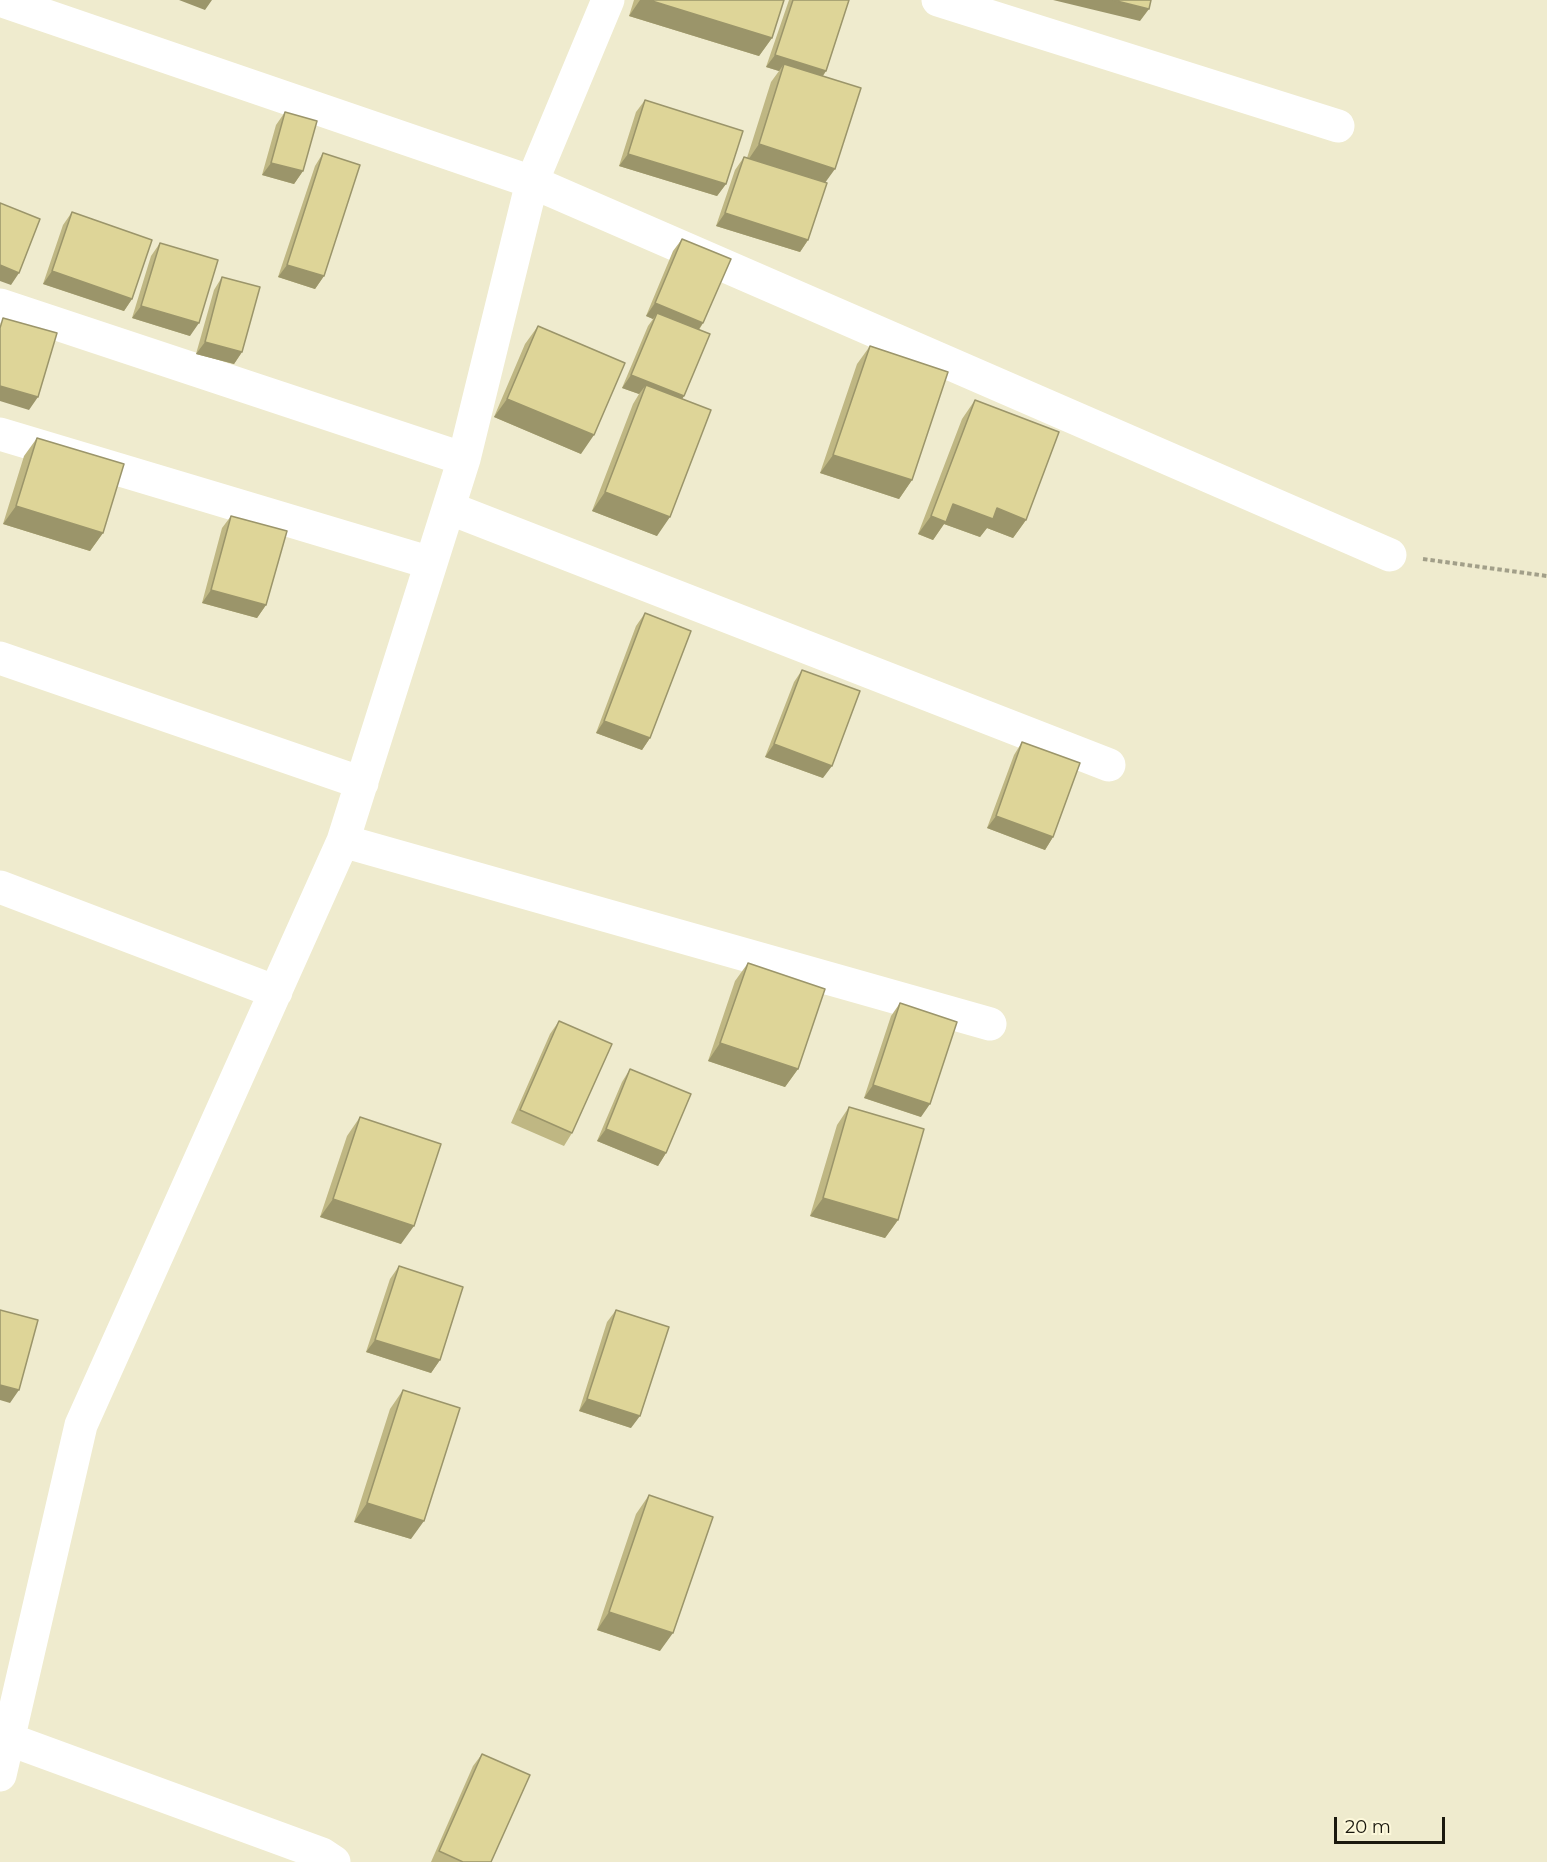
<!DOCTYPE html>
<style>
body{margin:0}
#map{position:relative;width:1547px;height:1862px;overflow:hidden;background:#efebce;font-family:Montserrat,sans-serif}
canvas{display:block}
.scale{position:absolute;left:1334px;top:1817px;width:111px;height:27px;box-sizing:border-box;border:3px solid #1a180e;border-top:0;padding-left:8px;font-size:18px;line-height:21px;white-space:nowrap;color:#1a180e;-webkit-text-stroke:4px #fdf8db;paint-order:stroke}
</style>
<div id="map">
<canvas width="1547" height="1862"></canvas>
<div class="scale">20 m</div>
</div>
<script>
const c = document.querySelector('canvas').getContext('2d');
c.lineJoin = 'round';
function trace(path, color, width, dash) {
  c.strokeStyle = color;
  c.lineWidth = width;
  c.lineCap = dash ? 'butt' : 'round';
  c.setLineDash(dash || []);
  c.stroke(path);
}
function fillPath(path, color) {
  c.fillStyle = color;
  c.fill(path, 'evenodd');
}
trace(new Path2D(`
 M1423 559 1547 576`), '#a29f89', 4, [4.5, 3]);
trace(new Path2D(`
 M0 0 532 182 1390 555
 M608 0 532 182 464 459 343 841 990 1024
 M938 0 1338 126
 M0 305 464 459
 M0 434 431 563
 M449 508 1109 765
 M0 658 362 783
 M0 887 276 992
 M8 1739 322 1854 334 1862
 M0 1775 81 1425 343 841`), '#fff', 33);
fillPath(new Path2D(`
 M634 0H784L772 38 759 56 629 16Z
 M789 0H849L826 71 823 76 825 182 808 240 800 252 716 226 735 170 744 157 747 158 771 82 779 71 766 67Z
 M645 100 726 184 717 196 619 166 636 112Z
 M285 112 303 171 294 184 262 175 276 125Z
 M323 153 324 276 315 289 278 277 315 166Z
 M72 212 132 299 124 311 43 284 63 225Z
 M682 239 703 323 699 330 684 396 682 399 657 536 592 511 633 404 639 394 622 388 648 326 653 319 646 316 673 251Z
 M160 243 190 336 132 318 151 256Z
 M222 277 242 352 234 364 196 354 214 290Z
 M538 326 581 454 494 417 525 344Z
 M870 346 912 480 899 499 820 473 857 364Z
 M975 400 1026 520 1013 538 987 528 980 537 944 524 933 540 918 534 962 419Z
 M37 438 103 533 90 551 3 524 24 456Z
 M231 516 266 605 257 618 202 603 222 528Z
 M645 613 650 738 642 750 596 733 636 626Z
 M802 670 823 778 765 757 794 682Z
 M1022 742 1053 837 1045 850 987 828 1014 755Z
 M748 963 798 1069 785 1087 708 1061 735 981Z
 M900 1003 921 1117 864 1098 891 1016Z
 M559 1021 572 1133 564 1146 511 1123 550 1034Z
 M630 1069 666 1153 658 1166 597 1141 622 1082Z
 M849 1107 898 1220 885 1238 810 1216 837 1125Z
 M360 1117 401 1244 320 1217 347 1136Z
 M399 1266 440 1360 431 1373 366 1352 390 1279Z
 M616 1310 631 1428 579 1411 607 1322Z
 M403 1390 411 1539 354 1522 390 1409Z
 M649 1495 660 1651 597 1630 636 1514Z
 M482 1754 491 1862H431L473 1766Z`), '#bfb783');
fillPath(new Path2D(`
 M179 0H212L205 10Z
 M640 0H649L772 38 759 56 629 16Z
 M1053 0H1113L1149 9 1140 21Z
 M775 55 826 71 817 84 784 64 779 71 766 67Z
 M759 144 835 169 822 187 746 163Z
 M628 154 726 184 717 196 619 166Z
 M271 163 303 171 294 184 262 175Z
 M725 213 808 240 800 252 716 226Z
 M0 265 19 273 11 285 0 281Z
 M287 265 324 276 315 289 278 277Z
 M52 271 132 299 124 311 43 284Z
 M655 303 703 323 694 336 657 313 653 319 646 316Z
 M141 306 199 323 190 336 132 318Z
 M205 342 242 352 234 364 196 354Z
 M631 375 684 396 676 408 646 385 639 394 622 388Z
 M0 386 38 397 29 410 0 401Z
 M507 399 594 435 581 454 494 417Z
 M833 455 912 480 899 499 820 473Z
 M605 492 670 517 657 536 592 511Z
 M953 504 997 508 1026 520 1013 538 987 528 980 537 944 524 933 540 918 534 931 516Z
 M16 506 103 533 90 551 3 524Z
 M211 590 266 605 257 618 202 603Z
 M604 721 650 738 642 750 596 733Z
 M774 744 832 766 823 778 765 757Z
 M996 816 1053 837 1045 850 987 828Z
 M720 1043 798 1069 785 1087 708 1061Z
 M873 1085 930 1104 921 1117 864 1098Z
 M606 1129 666 1153 658 1166 597 1141Z
 M823 1198 898 1220 885 1238 810 1216Z
 M333 1199 414 1226 401 1244 320 1217Z
 M375 1340 440 1360 431 1373 366 1352Z
 M0 1385 19 1390 10 1403 0 1400Z
 M587 1399 640 1416 631 1428 579 1411Z
 M367 1503 424 1521 411 1539 354 1522Z
 M609 1612 673 1633 660 1651 597 1630Z`), '#9b956a');
const building = new Path2D(`
 M649 0H784L772 38Z
 M793 0H849L826 71 775 55Z
 M1113 0H1151L1149 9Z
 M784 64 861 88 835 169 759 144Z
 M645 100 743 131 726 184 628 154Z
 M285 112 317 121 303 171 271 163Z
 M323 153 360 165 324 276 287 265Z
 M744 157 827 183 808 240 725 213Z
 M0 203 40 219 19 273 0 265Z
 M72 212 152 240 132 299 52 271Z
 M682 239 731 259 703 323 655 303Z
 M160 243 218 260 199 323 141 306Z
 M222 277 260 287 242 352 205 342Z
 M657 313 710 334 684 396 631 375Z
 M3 318 57 333 38 397 0 386V328Z
 M538 326 625 363 594 435 507 399Z
 M870 346 948 372 912 480 833 455Z
 M646 385 711 410 670 517 605 492Z
 M975 400 1059 432 1026 520 997 508 993 519 953 504 946 522 931 516Z
 M37 438 124 464 103 533 16 506Z
 M231 516 287 531 266 605 211 590Z
 M645 613 691 631 650 738 604 721Z
 M802 670 860 691 832 766 774 744Z
 M1022 742 1080 763 1053 837 996 816Z
 M748 963 825 989 798 1069 720 1043Z
 M900 1003 957 1022 930 1104 873 1085Z
 M559 1021 612 1044 572 1133 520 1110Z
 M630 1069 691 1094 666 1153 606 1129Z
 M849 1107 924 1129 898 1220 823 1198Z
 M360 1117 441 1144 414 1226 333 1199Z
 M399 1266 463 1287 440 1360 375 1340Z
 M0 1310 38 1320 19 1390 0 1385Z
 M616 1310 669 1327 640 1416 587 1399Z
 M403 1390 460 1408 424 1521 367 1503Z
 M649 1495 713 1517 673 1633 609 1612Z
 M482 1754 530 1775 491 1862H463L439 1851Z`);
fillPath(building, '#ded598');
trace(building, '#9b956a', 1.5);
</script>
